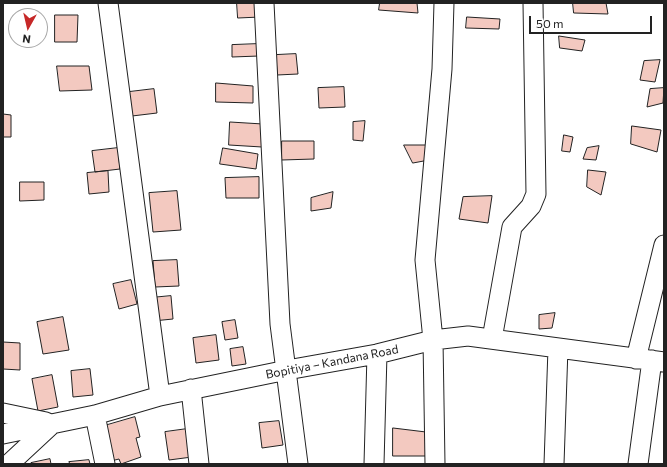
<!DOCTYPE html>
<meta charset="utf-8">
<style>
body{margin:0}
#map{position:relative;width:667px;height:467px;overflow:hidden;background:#fff;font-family:Commissioner,sans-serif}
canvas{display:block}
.frame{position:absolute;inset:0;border:4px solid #222;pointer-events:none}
.north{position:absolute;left:8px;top:8px;width:40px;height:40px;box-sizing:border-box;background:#fff;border:1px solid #a7a7a7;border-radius:50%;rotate:188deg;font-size:11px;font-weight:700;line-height:16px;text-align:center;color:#222}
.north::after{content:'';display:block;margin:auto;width:14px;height:18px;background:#c62828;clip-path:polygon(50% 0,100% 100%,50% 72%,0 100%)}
.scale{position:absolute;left:529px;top:16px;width:123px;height:18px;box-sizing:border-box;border:2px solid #222;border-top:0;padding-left:5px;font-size:12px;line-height:14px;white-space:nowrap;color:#222;-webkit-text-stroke:3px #fff;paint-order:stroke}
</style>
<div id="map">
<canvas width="667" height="467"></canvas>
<div class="frame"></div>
<div class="north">N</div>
<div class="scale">50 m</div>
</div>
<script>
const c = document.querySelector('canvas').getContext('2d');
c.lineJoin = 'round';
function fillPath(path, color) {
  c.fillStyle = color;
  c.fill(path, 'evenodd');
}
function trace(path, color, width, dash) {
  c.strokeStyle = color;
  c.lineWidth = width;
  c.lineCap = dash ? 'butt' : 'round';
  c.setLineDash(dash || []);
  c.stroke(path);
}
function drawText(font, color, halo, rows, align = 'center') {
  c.font = font + ' Commissioner,sans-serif';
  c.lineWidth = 3;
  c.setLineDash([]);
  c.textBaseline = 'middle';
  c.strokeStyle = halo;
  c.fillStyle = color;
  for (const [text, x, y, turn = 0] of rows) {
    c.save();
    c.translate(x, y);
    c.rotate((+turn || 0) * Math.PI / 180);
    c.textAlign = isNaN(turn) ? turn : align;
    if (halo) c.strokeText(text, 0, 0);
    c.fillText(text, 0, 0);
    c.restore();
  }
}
const building = new Path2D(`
 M237 3H259L260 17 238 18Z
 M380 3H417L418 13 379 10Z
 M573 3H606L608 14 574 13Z
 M55 15H78L77 42H55Z
 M467 17 500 19 499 29 466 28Z
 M559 36 585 40 582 51 560 48Z
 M258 44 259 56 232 57V45Z
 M296 54 298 74 277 75 276 55Z
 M660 60 655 82 640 80 644 61Z
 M57 66H89L92 90 60 91Z
 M216 83 253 86V103L216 102Z
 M344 87 345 107 319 108 318 88Z
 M664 88 663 103 647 107 650 89Z
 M154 89 157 113 132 116 129 92Z
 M3 114 11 115V137H3Z
 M365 121 363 141 353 140V122Z
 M230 122 263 124 262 147 229 145Z
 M632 126 661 130 657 152 631 144Z
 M564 135 573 137 570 152 562 151Z
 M282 141H314V159L282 160Z
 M404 145H427L429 160 413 163Z
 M599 146 596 160 583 159 587 148Z
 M118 148 120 169 95 172 92 151Z
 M223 148 258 154 256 169 220 164Z
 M588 170 606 172 601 195 587 187Z
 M108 171 109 192 89 194 87 173Z
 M259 177V198H226L225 178Z
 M20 182H44V200L20 201Z
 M177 191 181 230 153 232 149 193Z
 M333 192 331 208 311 211V198Z
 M492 196 488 223 459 219 463 197Z
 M177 260 179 286 155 287 153 261Z
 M131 280 137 304 119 309 113 284Z
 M171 296 173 319 153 321 150 298Z
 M555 313 552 328 539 329V315Z
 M63 317 69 350 43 354 37 322Z
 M235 320 238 338 225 340 222 322Z
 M216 335 219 360 196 363 193 338Z
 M3 342 20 343V370L3 369Z
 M243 347 246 364 232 366 230 349Z
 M90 369 93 395 73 397 71 371Z
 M52 375 58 407 38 411 32 379Z
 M135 417 140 437 136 438 141 457 121 464 119 459 111 461 104 426Z
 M279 421 283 445 262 448 259 423Z
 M393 428 426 432V456H393Z
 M187 429 192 457 169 460 165 432Z
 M50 459 51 464H31V463Z
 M89 460 90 464H70L69 462Z`);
fillPath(building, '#f3c9c0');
trace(building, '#222', 1);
const minor = new Path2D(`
 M108 3 160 396
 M264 3 280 324 298 464
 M492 339 512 227 531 206 536 194 533 3
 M636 359 664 245
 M191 389 199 464
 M3 413 46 422
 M95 415 105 464
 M3 434 95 415 160 396 287 370 377 354 433 340 468 336 664 362
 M9 464 52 424
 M374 464 377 354
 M435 464 433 340 425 260 442 69 444 3
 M554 464 558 348
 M638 464 652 360`);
trace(minor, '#222', 21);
trace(minor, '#fff', 19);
drawText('12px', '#222', '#fff', [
 ["Bopitiya – Kandana Road",332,362,-11]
]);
</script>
